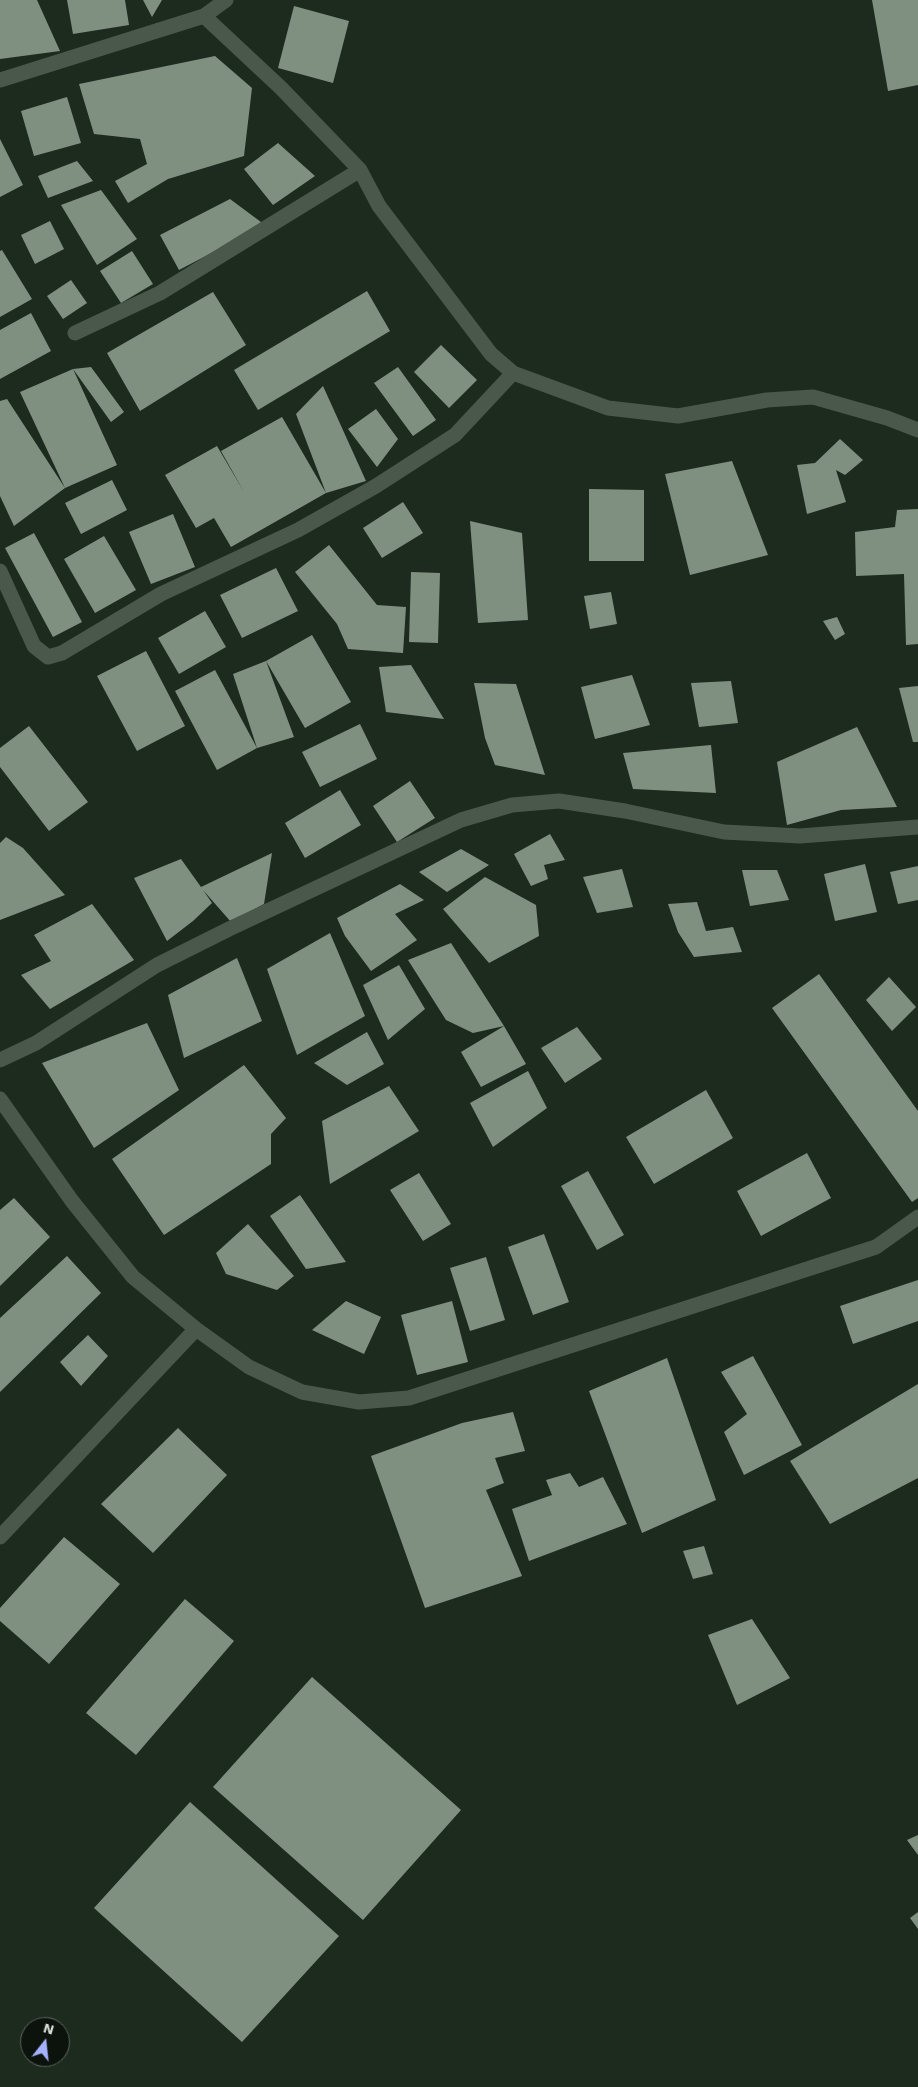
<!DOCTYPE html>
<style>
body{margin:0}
#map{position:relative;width:918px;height:2087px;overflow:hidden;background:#1d2b1f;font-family:"Work Sans",sans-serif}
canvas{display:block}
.north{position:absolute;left:20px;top:2017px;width:50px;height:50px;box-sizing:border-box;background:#0c120c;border:1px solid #5d645d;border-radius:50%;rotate:16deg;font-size:14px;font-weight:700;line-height:20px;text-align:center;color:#d6dfd7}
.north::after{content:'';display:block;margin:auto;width:18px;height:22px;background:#a5b1fc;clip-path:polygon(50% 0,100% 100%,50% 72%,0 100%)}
</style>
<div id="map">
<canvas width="918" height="2087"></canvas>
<div class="north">N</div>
</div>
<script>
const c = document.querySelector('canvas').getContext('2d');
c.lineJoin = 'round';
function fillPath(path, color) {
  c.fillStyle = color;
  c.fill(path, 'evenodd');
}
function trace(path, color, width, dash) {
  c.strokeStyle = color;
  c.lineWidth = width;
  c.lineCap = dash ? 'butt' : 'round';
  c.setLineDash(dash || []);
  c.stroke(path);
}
fillPath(new Path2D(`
 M0 0H37L60 51 0 59Z
 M67 0H125L129 25 73 34Z
 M143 0H162L152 17Z
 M872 0H918V85L888 91Z
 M294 6 349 21 333 83 278 68Z
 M215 56 252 88 244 156 168 179 128 203 115 181 147 164 140 139 94 134 79 84Z
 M67 97 81 143 34 156 21 111Z
 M0 139 23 185 0 197Z
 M278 143 315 176 273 205 244 169Z
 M77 161 93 181 48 198 38 176Z
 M101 190 137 239 97 265 61 205Z
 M230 199 265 225 179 270 160 235Z
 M50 221 64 249 35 264 21 235Z
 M2 250 32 299 0 317V251Z
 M132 251 153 284 121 303 100 271Z
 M71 280 87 303 63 319 47 296Z
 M367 291 390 331 258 410 234 370Z
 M213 292 246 345 140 411 107 353Z
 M31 313 51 351 0 379V330Z
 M441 345 477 380 449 408 414 372Z
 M91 367 124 412 111 422 73 369 117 465 65 488 20 392 73 369Z
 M398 367 436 420 413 436 374 383Z
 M323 386 366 481 326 493 296 414Z
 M7 399 65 488 14 526 0 496V401Z
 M376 409 398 439 377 467 348 429Z
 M282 417 326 493 231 547 214 518 196 528 165 475 217 446 244 492 221 451Z
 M840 439 863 460 845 475 836 470 846 502 807 514 797 465 815 463Z
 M732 461 768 555 690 575 665 474Z
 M112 480 127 510 81 534 65 503Z
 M589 489 644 490V561H589Z
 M403 502 423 533 382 558 363 528Z
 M918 509V644L906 645 904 574 856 576 855 532 895 527 897 510Z
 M173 514 195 567 151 584 129 532Z
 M470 521 522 533 528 620 478 623Z
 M34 533 82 622 53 637 5 548Z
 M104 536 136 590 95 613 64 559Z
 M329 545 377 605 406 607 403 653 348 649 337 624 295 572Z
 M276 568 298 611 242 638 220 595Z
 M411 572 440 573 438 643 409 642Z
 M611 592 617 624 590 629 584 596Z
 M205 611 226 647 179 674 158 638Z
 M837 617 845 634 835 640 823 621Z
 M312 635 351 702 305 728 266 661Z
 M146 651 185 726 137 751 97 676Z
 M266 661 294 737 257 748 217 770 175 691 215 670 257 748 233 674Z
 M411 665 444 719 386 712 379 667Z
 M632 675 650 725 595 739 581 687Z
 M731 681 738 723 699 727 691 683Z
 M474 683 516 684 545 775 495 765 485 738Z
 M918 686V742H913L899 688Z
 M360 724 377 759 320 787 302 752Z
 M29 726 88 802 49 831 0 767V748Z
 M857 727 897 807 841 810 787 825 777 762Z
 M711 745 716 793 633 789 623 753Z
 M410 781 435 818 397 842 373 806Z
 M340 790 361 825 305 858 285 823Z
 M550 834 565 860 544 865 548 879 531 886 514 854Z
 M6 837 23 848 65 895 0 920V843Z
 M461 849 489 865 447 892 419 872Z
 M272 853 264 904 231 922 203 890 212 903 193 921 167 941 134 878 181 859 201 887Z
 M865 864 877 912 835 921 824 874Z
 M918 866V900L898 904 890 872Z
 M622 869 633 907 597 913 583 877Z
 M742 870H777L789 900 750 906Z
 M485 877 536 905 539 936 489 963 443 909Z
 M400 884 424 900 395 914 417 940 371 971 345 936 337 918Z
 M697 902 706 931 733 927 742 952 694 957 678 932 668 904Z
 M92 904 134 960 50 1009 21 975 51 961 34 935Z
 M330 933 365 1016 297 1055 267 969Z
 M451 943 504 1026 473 1033 446 1020 408 960Z
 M237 958 262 1021 184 1058 168 995Z
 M399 965 425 1009 388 1040 363 985Z
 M819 974 918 1111V1198L912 1202 772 1008Z
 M889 977 916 1007 892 1031 866 1000Z
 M147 1023 179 1090 94 1148 42 1063Z
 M504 1026 526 1064 481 1087 461 1052Z
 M577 1027 602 1059 565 1083 541 1048Z
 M367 1032 384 1064 347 1085 314 1063Z
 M244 1065 286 1118 271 1134V1164L164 1235 112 1159Z
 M528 1071 547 1108 493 1147 470 1103Z
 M389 1086 419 1131 330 1184 322 1121Z
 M706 1090 733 1138 654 1184 626 1137Z
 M807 1153 831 1198 761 1236 737 1191Z
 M588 1171 624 1235 597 1250 561 1186Z
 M419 1173 451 1224 423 1241 390 1190Z
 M300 1195 346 1262 306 1269 270 1216Z
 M14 1198 50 1237 0 1286V1210Z
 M248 1224 294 1276 277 1290 226 1274 216 1253Z
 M544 1234 569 1302 533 1315 508 1247Z
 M67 1256 101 1293 0 1392V1318Z
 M486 1257 505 1320 470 1331 450 1268Z
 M918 1280V1321L853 1344 840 1306Z
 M346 1301 381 1317 364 1354 312 1330Z
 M452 1301 468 1362 417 1375 401 1315Z
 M88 1335 108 1356 81 1386 60 1362Z
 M753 1356 802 1445 744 1475 724 1432 747 1414 721 1372Z
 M667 1358 716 1500 642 1533 589 1391Z
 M918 1384V1478L830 1524 790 1461Z
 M513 1412 525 1451 495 1458 504 1483 486 1490 522 1576 425 1608 371 1456 462 1423Z
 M178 1428 227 1475 153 1553 101 1504Z
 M570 1473 579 1487 603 1477 627 1524 529 1561 512 1509 552 1495 546 1480Z
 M64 1537 120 1584 49 1664 0 1621V1608Z
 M704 1546 713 1574 693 1579 683 1551Z
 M185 1599 234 1641 136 1755 86 1713Z
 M752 1619 790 1678 737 1705 708 1635Z
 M312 1677 461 1810 363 1920 213 1787Z
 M190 1802 339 1936 242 2042 94 1908Z
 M918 1835V1855L907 1840Z
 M918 1912V1929L910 1918Z`), '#7f9081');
trace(new Path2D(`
 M204 16 281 88 360 170 379 206 491 354 513 373 608 408 678 416 767 400 813 397 887 418 918 430
 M0 80 204 16 226 0
 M75 333 160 293 360 170
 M0 571 34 646 48 657 62 653 161 594 298 530 376 486 455 435 513 373
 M0 1060 36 1043 157 965 229 929 461 820 512 805 559 801 625 811 724 832 800 836 918 827
 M0 1099 72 1201 133 1277 196 1329 249 1367 302 1392 359 1402 409 1398 829 1262 876 1247 918 1217
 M0 1537 196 1329`), '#49584b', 15);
</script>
